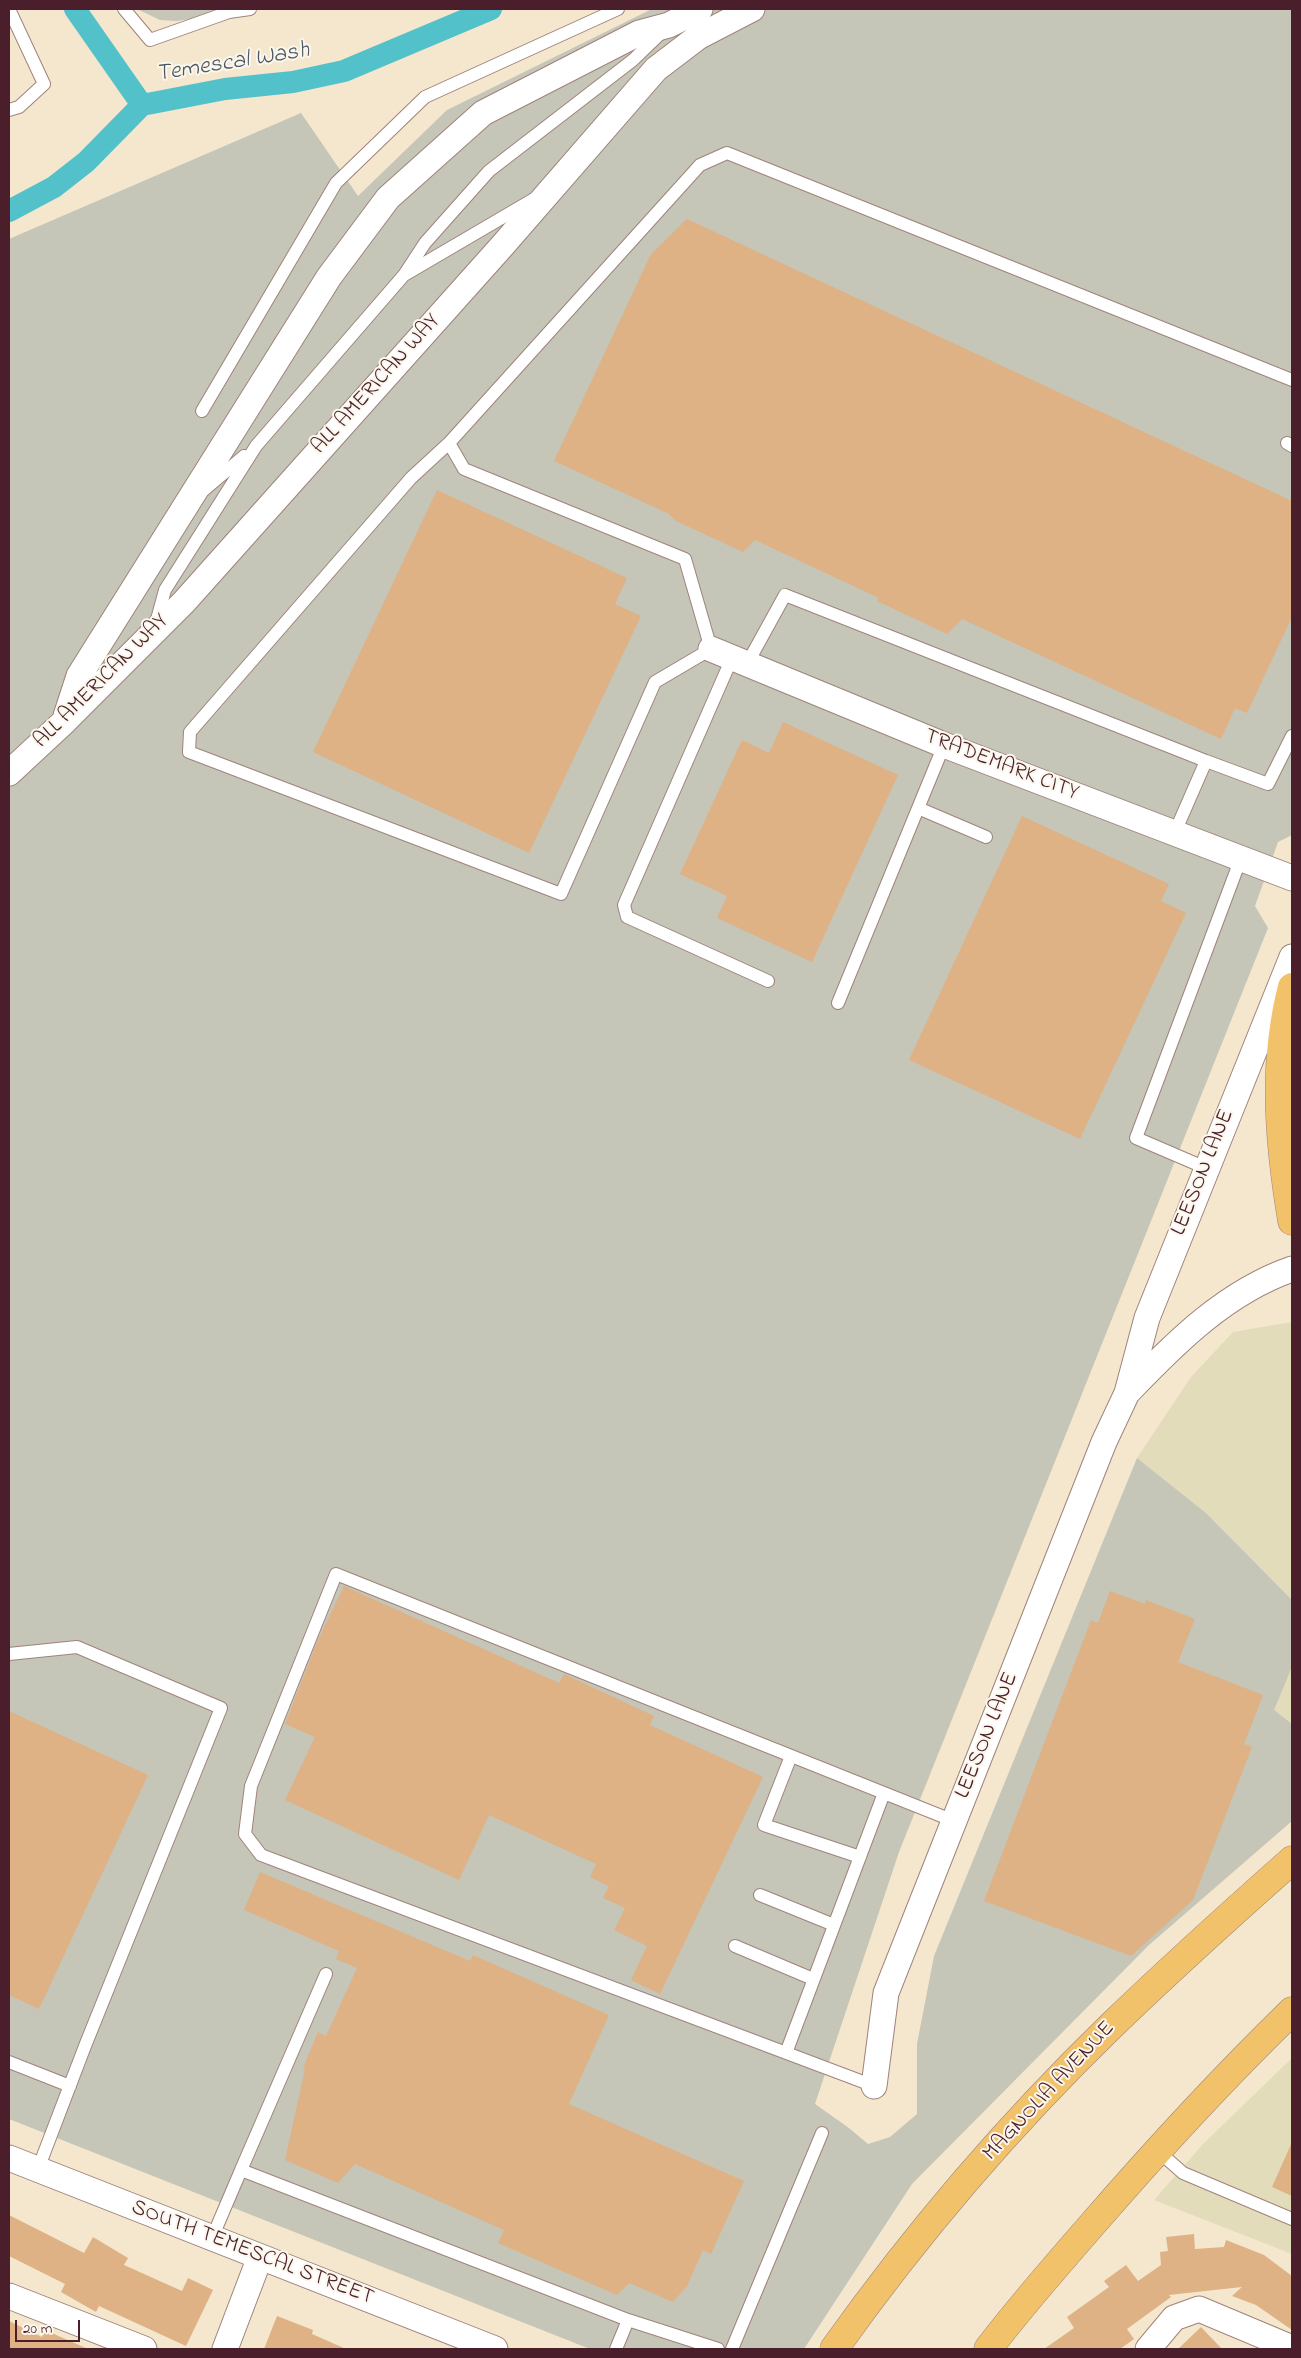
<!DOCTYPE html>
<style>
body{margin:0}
#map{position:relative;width:1301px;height:2358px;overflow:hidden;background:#f4e7cd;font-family:"Indie Flower",sans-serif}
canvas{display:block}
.frame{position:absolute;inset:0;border:10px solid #4a1f2b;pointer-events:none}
.scale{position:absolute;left:15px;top:2320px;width:65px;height:22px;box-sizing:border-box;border:2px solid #4a1f2b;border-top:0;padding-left:6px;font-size:15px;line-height:18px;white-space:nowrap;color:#4a1f2b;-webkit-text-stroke:4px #fbf7ec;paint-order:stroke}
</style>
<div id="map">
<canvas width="1301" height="2358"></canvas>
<div class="frame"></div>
<div class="scale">20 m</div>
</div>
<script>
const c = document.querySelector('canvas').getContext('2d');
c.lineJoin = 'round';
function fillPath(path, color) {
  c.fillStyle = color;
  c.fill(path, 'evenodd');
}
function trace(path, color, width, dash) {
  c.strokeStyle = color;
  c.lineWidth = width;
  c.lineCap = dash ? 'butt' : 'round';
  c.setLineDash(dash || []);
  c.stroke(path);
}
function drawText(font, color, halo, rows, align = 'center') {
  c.font = font + ' "Indie Flower",sans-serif';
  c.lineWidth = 4;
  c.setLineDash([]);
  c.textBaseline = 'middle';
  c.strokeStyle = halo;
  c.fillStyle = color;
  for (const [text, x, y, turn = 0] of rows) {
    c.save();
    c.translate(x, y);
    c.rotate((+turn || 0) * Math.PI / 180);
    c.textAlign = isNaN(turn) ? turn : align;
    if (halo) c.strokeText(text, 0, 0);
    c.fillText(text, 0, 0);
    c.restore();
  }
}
fillPath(new Path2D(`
 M1292 1322V1600L1206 1513 1137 1458 1191 1377 1233 1332Z
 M1292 1667V1724L1273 1711Z
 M1292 2058V2254L1154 2200 1203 2144Z`), '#e2dcba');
fillPath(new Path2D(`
 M137 9H225L209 16 177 21 160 20Z
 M652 9H1292V835L1278 842 1255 906 1268 928 899 1852 815 2104 849 2128 868 2144 890 2137 917 2114V2044L934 1956 1137 1458 1206 1513 1292 1600V1667L1274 1710 1292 1724V1821L1149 1945 912 2184 804 2349H590L9 2119V239L301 113 358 196 447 110Z`), '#c5c5b8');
trace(new Path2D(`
 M75 9 142 105
 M9 211 54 187 86 162 142 105 225 89 293 82 344 71 491 9`), '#53c1c9', 22);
fillPath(new Path2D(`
 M687 219 1292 501V617L1247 713 1235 708 1221 739 962 619 947 634 877 601 879 598 755 540 743 552 676 521 669 514 554 461 651 254Z
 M437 490 627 578 615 604 641 616 529 853 313 752Z
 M783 722 898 775 812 962 717 918 727 896 680 874 742 740 769 753Z
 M1022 816 1169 884 1161 901 1186 913 1080 1139 909 1060Z
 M344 1586 559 1683 564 1674 654 1716 650 1725 763 1777 660 1994 631 1980 647 1946 614 1930 625 1908 603 1898 609 1886 590 1877 596 1864 489 1815 459 1880 285 1800 315 1737 285 1724 317 1642Z
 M1110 1591 1145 1604 1146 1600 1195 1619 1178 1662 1263 1695 1244 1744 1252 1747 1193 1900 1131 1956 984 1901 1091 1620 1098 1623Z
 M9 1711 148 1775 39 2009 9 1995Z
 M260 1872 470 1961 473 1955 609 2015 569 2104 744 2181 711 2254 703 2250 687 2286 673 2302 629 2283 617 2295 498 2243 504 2230 355 2164 338 2183 285 2160 305 2069 303 2068 318 2032 326 2036 357 1968 336 1959 339 1951 244 1910Z
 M1292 2142V2196L1272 2187Z
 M9 2215 84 2253 93 2237 128 2258 124 2265 182 2291 188 2278 213 2290 186 2346 99 2306 96 2312 61 2292 65 2284 9 2256Z
 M1194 2234 1195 2249 1224 2247 1226 2240 1264 2255 1292 2276V2330L1256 2305 1232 2296 1242 2287 1169 2295 1171 2297 1127 2329 1134 2339 1120 2349H1044L1074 2328 1067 2317 1109 2287 1104 2281 1126 2265 1138 2281 1161 2265 1160 2252 1168 2251 1166 2237Z
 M277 2316 313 2330 312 2334 346 2349H264Z
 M9 2321 42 2337 45 2330 88 2349H9Z
 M1201 2327 1222 2349H1178Z`), '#deb285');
const lane = new Path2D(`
 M9 9 44 84 19 107 9 110
 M124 9 150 40 229 12 250 9
 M406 274 534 199
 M202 411 336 183 425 97 618 9
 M449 443 411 478 190 732 189 752 561 894 655 682 711 649 685 559 464 469 449 443 700 165 727 153 1292 380
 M1287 443 1292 446
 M204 490 244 456
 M156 623 165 590 256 446 404 275 425 243 489 171 633 60 663 31
 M732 658 624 905 627 917 768 981
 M747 664 785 595 1206 761
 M918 808 986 837
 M1175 832 1206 761 1268 784 1292 736
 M838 1003 944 745
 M1206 1168 1136 1138 1241 858
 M9 1654 77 1647 221 1708 85 2046 38 2169
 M791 1756 764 1825 860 1857
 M760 1895 834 1925
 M735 1946 813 1979
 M786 2053 884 1793
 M9 2062 70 2086
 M874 2086 261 1855 245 1834 251 1786 336 1574 954 1821
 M1158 2151 1183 2173 1292 2219
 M241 2170 326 1974
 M212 2238 241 2170 628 2320
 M616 2349 628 2320 718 2349
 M732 2349 822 2133`);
const street = new Path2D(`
 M711 649 944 745 1292 878
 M66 716 79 676 329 277 388 198 483 113 639 33 669 25 700 9
 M9 773 65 721 184 602 503 245 656 69 698 37 752 9
 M1129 1391C1176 1342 1226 1292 1292 1269
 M874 2086 886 1993 1104 1442 1127 1393 1147 1318 1292 957
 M9 2158 495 2349
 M9 2296 144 2349
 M225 2349 260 2257
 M1148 2349 1174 2318 1199 2309 1292 2348`);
const primary = new Path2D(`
 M1292 987C1272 1064 1279 1144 1292 1221
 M834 2349C916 2234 1010 2124 1111 2026 1170 1969 1231 1914 1292 1860
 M988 2349C1020 2307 1055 2267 1090 2227 1155 2152 1221 2080 1292 2011`);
trace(lane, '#9f837c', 14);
trace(street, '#9f837c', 27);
trace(primary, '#9f837c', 29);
trace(lane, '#fff', 12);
trace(street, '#fff', 25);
trace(primary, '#f2c26a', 28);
drawText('22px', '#4a1f2b', '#fbf7ec', [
 ["ALL AMERICAN WAY",377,385,-48],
 ["ALL AMERICAN WAY",102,682,-45],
 ["TRADEMARK CITY",1001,766,21],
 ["LEESON LANE",1204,1173,-68],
 ["LEESON LANE",988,1736,-68],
 ["MAGNOLIA AVENUE",1050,2092,-47],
 ["SOUTH TEMESCAL STREET",252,2254,21]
]);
drawText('italic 24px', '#4d5862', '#fbf7ec', [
 ["Temescal Wash",233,64,-9]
]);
</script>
